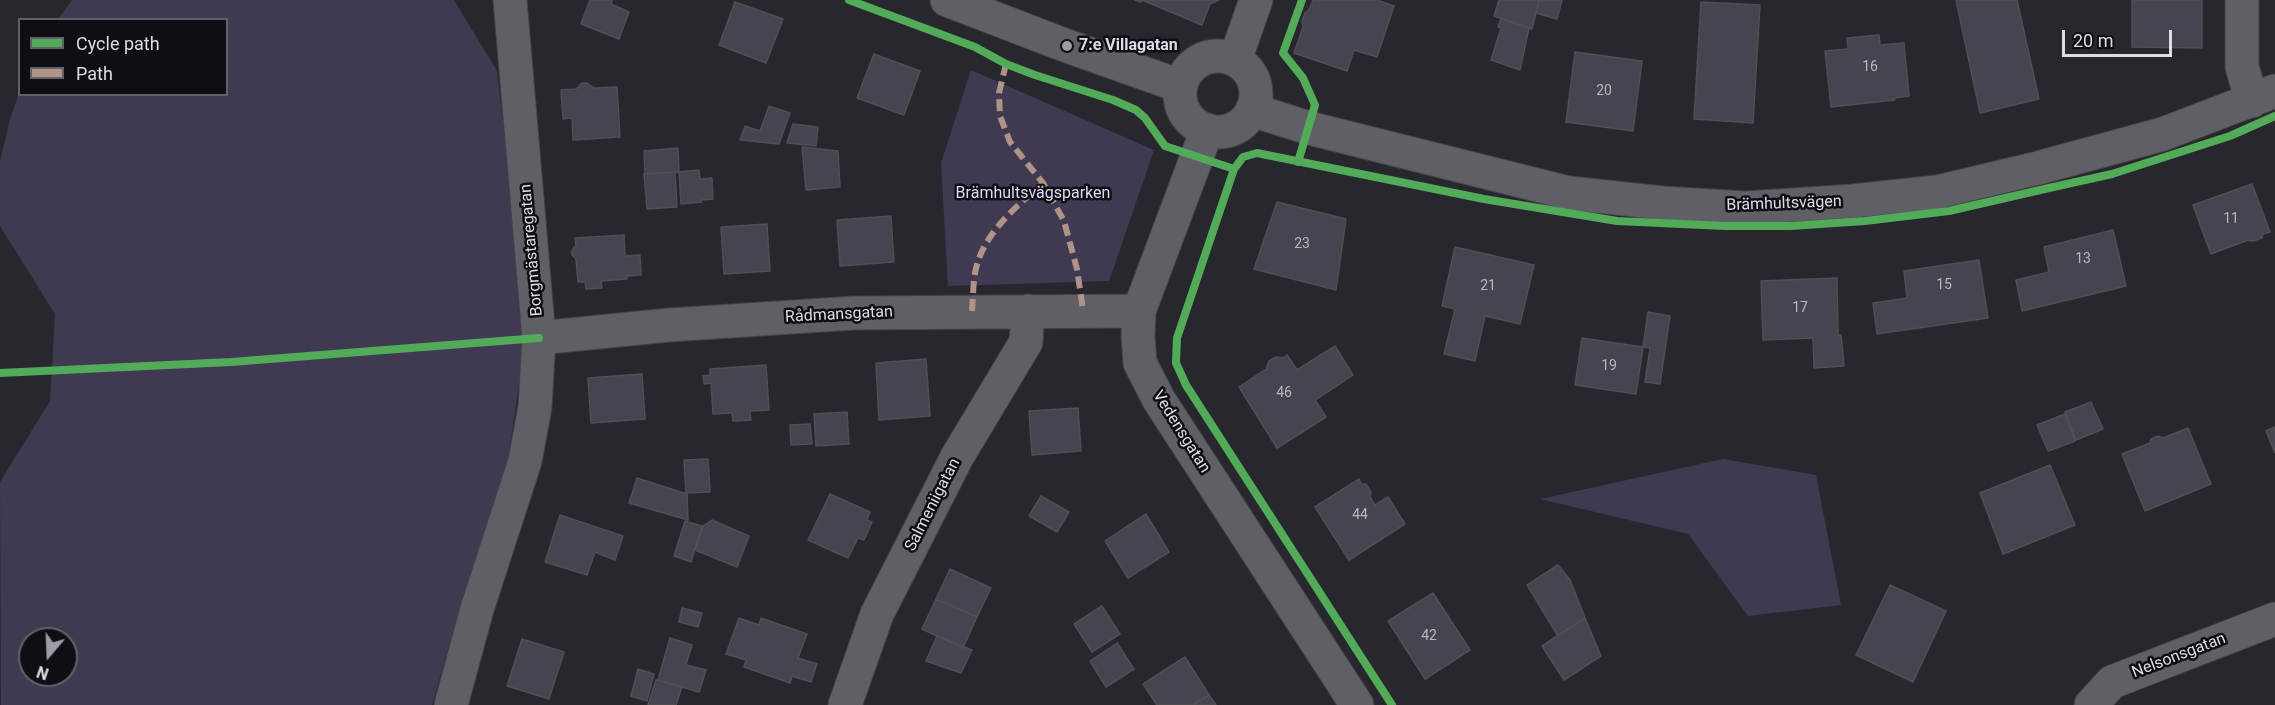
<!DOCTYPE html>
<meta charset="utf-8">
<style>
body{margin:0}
#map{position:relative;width:2275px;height:705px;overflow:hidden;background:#28272e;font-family:Roboto,sans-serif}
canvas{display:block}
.legend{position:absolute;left:18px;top:18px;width:210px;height:78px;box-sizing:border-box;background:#0f0e14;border:2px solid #626168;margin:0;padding:8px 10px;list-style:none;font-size:18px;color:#dedde6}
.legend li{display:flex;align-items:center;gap:12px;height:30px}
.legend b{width:30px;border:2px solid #626168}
.north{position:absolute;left:18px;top:627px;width:60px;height:60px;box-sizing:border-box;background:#0f0e14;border:2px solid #626168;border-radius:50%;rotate:199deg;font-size:16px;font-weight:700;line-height:24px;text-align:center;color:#dedde6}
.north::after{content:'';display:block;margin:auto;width:21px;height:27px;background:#9e9da6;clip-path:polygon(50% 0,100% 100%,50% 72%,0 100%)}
.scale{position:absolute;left:2062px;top:30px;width:110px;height:27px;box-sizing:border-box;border:3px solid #dedde6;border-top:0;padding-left:8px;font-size:18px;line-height:21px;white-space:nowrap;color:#dedde6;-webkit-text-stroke:4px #0f0e14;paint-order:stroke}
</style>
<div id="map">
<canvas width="2275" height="705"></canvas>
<ul class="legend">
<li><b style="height:8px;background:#51ab58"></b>Cycle path</li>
<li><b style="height:8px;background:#af9288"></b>Path</li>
</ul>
<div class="north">N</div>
<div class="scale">20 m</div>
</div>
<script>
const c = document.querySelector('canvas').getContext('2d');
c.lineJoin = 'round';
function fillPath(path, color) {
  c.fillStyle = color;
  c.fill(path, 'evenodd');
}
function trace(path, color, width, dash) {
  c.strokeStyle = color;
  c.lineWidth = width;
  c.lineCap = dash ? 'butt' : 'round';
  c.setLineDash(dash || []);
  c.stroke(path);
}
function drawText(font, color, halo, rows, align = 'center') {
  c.font = font + ' Roboto,sans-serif';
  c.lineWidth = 5;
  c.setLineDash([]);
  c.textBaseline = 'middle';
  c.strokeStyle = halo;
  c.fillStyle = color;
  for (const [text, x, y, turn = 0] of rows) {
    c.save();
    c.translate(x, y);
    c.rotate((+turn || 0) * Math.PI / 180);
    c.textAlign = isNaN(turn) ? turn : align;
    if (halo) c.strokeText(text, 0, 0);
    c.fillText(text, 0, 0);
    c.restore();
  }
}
fillPath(new Path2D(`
 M72 0H454L497 71 526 313 519 384 508 460 463 597 432 705H1L0 482 50 401 55 314 0 226V162L9 123 19 93 226 94V20L58 19ZM30 639H66V675H30Z
 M971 70 1154 150 1109 281 948 286 941 163Z
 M1723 459 1816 475 1841 605 1748 616 1688 534 1540 499Z`), '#3f3a52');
const building = new Path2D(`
 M590 0H612L611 4 629 12 619 39 581 24Z
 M1135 0H1219L1210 4 1202 25 1142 0 1141 2Z
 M1313 0H1377L1394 6 1377 57 1354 50 1347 71 1294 53 1303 27 1302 21 1305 13 1309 10Z
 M1499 0H1539L1532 29 1494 16Z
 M1539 0H1562L1557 19 1536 13Z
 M1956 0H2017L2039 99 1980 113Z
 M2132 0H2202V48L2132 47Z
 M735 2 783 19 766 63 719 45Z
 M1701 2 1760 5 1753 123 1694 119Z
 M1501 18 1529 28 1520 70 1491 60 1501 28 1498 27Z
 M1879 35 1880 45 1904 43 1909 96 1894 98 1895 100 1831 107 1825 51 1848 49 1847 38Z
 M1575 52 1642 61 1633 131 1566 122Z
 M874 54 920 71 904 115 857 98Z
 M582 83H587L594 88 617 87 620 137 573 140 572 118 563 119 561 90 576 89Z
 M769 106 790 113 779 144 740 140 745 126 760 131Z
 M793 124 818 127 816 146 787 143Z
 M802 147 838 151 840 187 806 190Z
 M678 148 679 172 645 174 644 151Z
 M699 170 700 179 712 178 713 199 701 200V202L681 204 679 172Z
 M675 172 677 207 647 209 644 174Z
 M2252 184 2270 232 2263 234 2262 238 2253 241 2248 240 2211 254 2193 205Z
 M1277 202 1346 219 1336 290 1254 269Z
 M891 216 894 262 840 266 837 220Z
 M767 224 770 271 724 274 721 227Z
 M2113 230 2126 286 2022 311 2016 280 2049 272 2044 247Z
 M624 235 625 256 640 255 641 275 627 276V279L601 281 602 288 586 289 585 282H578L576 259 572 255V250L576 246 575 238Z
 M1455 247 1534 265 1520 324 1485 316 1475 361 1444 354 1455 309 1442 306Z
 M1979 260 1988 318 1877 334 1873 303 1907 298 1904 271Z
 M1837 278 1838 335H1841L1844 366 1814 368 1813 338 1763 340 1761 281Z
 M1648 312 1670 316 1660 384 1645 382 1650 348 1643 347Z
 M1582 338 1643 347 1636 394 1575 385Z
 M1335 346 1353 375 1315 400 1326 417 1277 448 1239 387 1266 369 1269 361 1276 357 1283 358 1287 355 1297 370Z
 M926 359 930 416 879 420 876 363Z
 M766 365 769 410 750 411 751 420 733 421 732 413 713 414 711 383 704 384 703 376 710 375V369Z
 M642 374 645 419 591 423 588 378Z
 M2091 402 2103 429 2076 440 2065 412Z
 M1078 408 1081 451 1032 455 1029 411Z
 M847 412 849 444 816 446 814 414Z
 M2065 414 2075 441 2048 451 2037 425Z
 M810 424 812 444 791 445 790 425Z
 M2275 427V453L2266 431Z
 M2188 428 2211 484 2145 511 2122 454 2150 443 2151 439 2158 436 2163 438Z
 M708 459 710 492 686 493 684 460Z
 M2050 465 2075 525 2003 554 1980 493Z
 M637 478 687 494 688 520 629 503Z
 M1359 479 1361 484H1366L1371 492 1370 497 1375 505 1388 497 1405 524 1349 560 1315 507Z
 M830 494 870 512 867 520 872 522 864 540 858 538 848 558 808 540Z
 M1041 496 1069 512 1057 532 1029 516Z
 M1146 514 1169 552 1128 578 1105 541Z
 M560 515 623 536 615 560 595 552 587 575 545 562Z
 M712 520 749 536 737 567 695 550 703 526Z
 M685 521 702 526 691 562 674 556Z
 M1558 565 1570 580 1585 618 1558 636 1527 585Z
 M950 569 991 588 977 617 936 599Z
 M1890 585 1946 611 1913 682 1856 655Z
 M1433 593 1470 650 1425 679 1388 621Z
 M936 599 977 617 963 648 922 629Z
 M1102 606 1120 634 1092 652 1074 624Z
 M682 608 702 613 698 627 679 622Z
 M739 618 759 625 761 618 807 634 798 658 817 664 811 682 792 676 790 683 744 667 746 660 726 654Z
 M1585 618 1601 656 1564 680 1542 646Z
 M937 636 972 650 961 673 926 661Z
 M670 638 692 645 686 665 706 670 699 692 658 680Z
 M522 639 564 652 549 699 507 686Z
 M1117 643 1134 669 1106 687 1090 661Z
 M1185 657 1209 695 1193 705H1157L1143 684Z
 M638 669 654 674 647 701 631 696Z
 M656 680 682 687 676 705H648Z
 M1209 695 1216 705H1193Z`);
fillPath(building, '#46444e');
trace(building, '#504f55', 1.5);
const street = new Path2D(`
 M2242 0V67L2252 101
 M1235 60 1256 0
 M1207 130 1139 311 1138 336 1140 363 1159 400 1357 705
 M539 338 669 325 854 313 1139 311
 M451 705 477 609 525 461 535 407 539 338 510 0
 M845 705 877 614 957 457 1026 342 1028 311
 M2091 705 2112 682 2275 619`);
const secondary = new Path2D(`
 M947 0 1067 46 1180 86
 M1180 94a38 38 0 1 1 76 0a38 38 0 1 1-76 0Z
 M1252 110 1309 128 1569 193 1663 203 1746 208 1853 201 1937 192 2038 168 2163 134 2275 91`);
trace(street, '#434248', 35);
trace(secondary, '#434248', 35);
trace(street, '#605f65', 33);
trace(secondary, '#605f65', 33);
trace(new Path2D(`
 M1006 64 999 93 1000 116 1010 142 1043 183 1064 221 1077 269 1083 310
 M972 311C973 298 973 285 975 273 982 234 1015 208 1043 183`), '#af9288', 6, [12, 6]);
trace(new Path2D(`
 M849 0 975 47 1006 64 1035 75 1113 100 1136 110 1145 118 1165 146 1234 169 1243 157 1257 153 1484 199 1617 221 1725 226H1791L1865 221 1949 211 2049 188 2112 174 2230 136 2275 116
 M1298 162 1315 105 1303 78 1283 53 1302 0
 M1234 169 1177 338 1176 363 1186 385 1392 705
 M0 373 231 362 539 338`), '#51ab58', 8);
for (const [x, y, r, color] of [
 [1067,46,6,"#9e9da6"]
]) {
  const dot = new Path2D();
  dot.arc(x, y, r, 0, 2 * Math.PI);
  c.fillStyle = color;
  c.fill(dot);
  trace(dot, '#0f0e14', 2);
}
drawText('14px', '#b8b7c0', null, [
 ["16",1870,67],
 ["20",1604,91],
 ["11",2231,219],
 ["23",1302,244],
 ["13",2083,259],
 ["15",1944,285],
 ["21",1488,286],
 ["17",1800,308],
 ["19",1609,366],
 ["46",1284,393],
 ["44",1360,515],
 ["42",1429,636]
]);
drawText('bold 16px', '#dedde6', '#0f0e14', [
 ["7:e Villagatan",1079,46]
], 'left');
drawText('16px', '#ded9f5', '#0f0e14', [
 ["Brämhultsvägsparken",1033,194]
]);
drawText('16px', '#dedde6', '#0f0e14', [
 ["Brämhultsvägen",1784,204,-2],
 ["Borgmästaregatan",532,250,-95],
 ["Rådmansgatan",839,315,-3],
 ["Vedensgatan",1181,432,58],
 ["Salmeniigatan",933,505,-63],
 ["Nelsonsgatan",2179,656,-21]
]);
</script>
